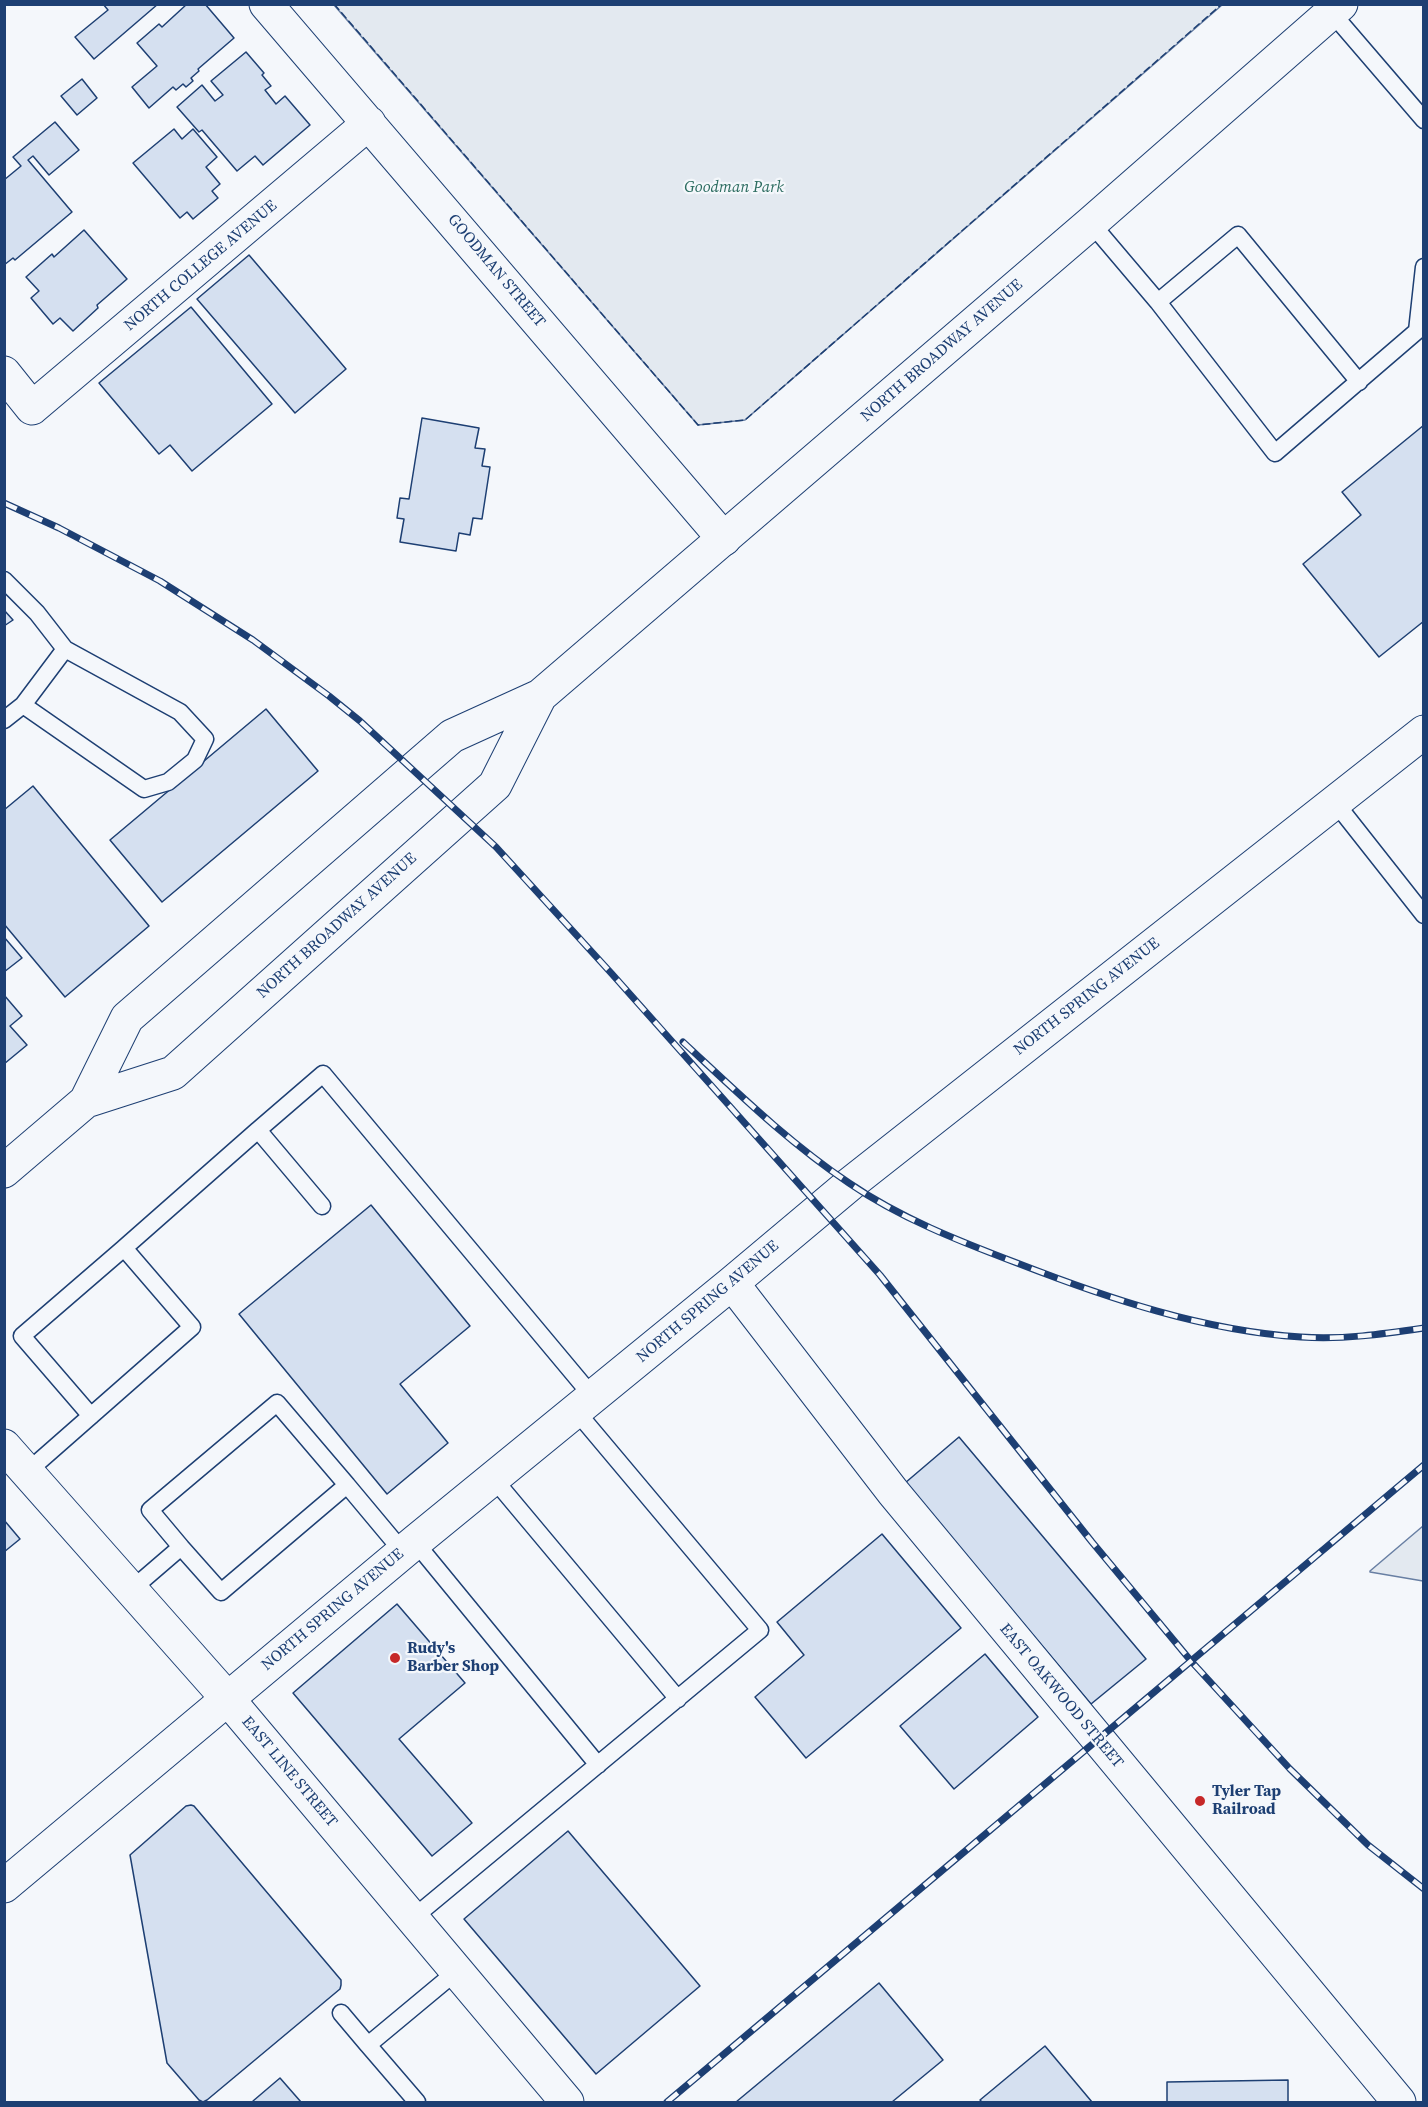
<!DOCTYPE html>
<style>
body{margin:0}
#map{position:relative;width:1428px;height:2107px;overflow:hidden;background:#f4f7fb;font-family:"Source Serif 4",serif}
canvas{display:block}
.frame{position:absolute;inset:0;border:6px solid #1d3f73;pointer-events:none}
</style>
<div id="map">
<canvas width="1428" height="2107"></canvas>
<div class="frame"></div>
</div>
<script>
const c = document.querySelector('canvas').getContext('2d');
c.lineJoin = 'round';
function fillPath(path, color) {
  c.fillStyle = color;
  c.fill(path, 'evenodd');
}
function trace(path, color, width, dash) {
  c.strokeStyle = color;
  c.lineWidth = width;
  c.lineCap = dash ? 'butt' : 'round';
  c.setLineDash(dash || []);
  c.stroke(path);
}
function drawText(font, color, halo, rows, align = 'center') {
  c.font = font + ' "Source Serif 4",serif';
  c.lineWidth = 4.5;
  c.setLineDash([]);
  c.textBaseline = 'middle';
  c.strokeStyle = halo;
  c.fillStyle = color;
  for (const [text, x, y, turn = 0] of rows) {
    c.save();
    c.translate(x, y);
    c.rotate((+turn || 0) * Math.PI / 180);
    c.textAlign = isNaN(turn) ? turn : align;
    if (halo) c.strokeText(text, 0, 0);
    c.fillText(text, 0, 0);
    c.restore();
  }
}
const green = new Path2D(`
 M334 5H1222L745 420 698 425Z
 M1423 1526V1581L1370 1572V1571Z`);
fillPath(green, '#e3e9f0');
trace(green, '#687fa3', 1.5);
const building = new Path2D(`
 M103 4H158L94 59 75 37 108 10Z
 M187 4H205L234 38 198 69 199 71 191 78 193 81 186 87 183 84 176 90 173 87 149 108 132 87 157 66 137 43 159 24 162 27Z
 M246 52 264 73 262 75 271 86 265 90 276 104 285 96 310 125 263 165 255 156 237 171 202 130 199 132 177 107 202 85 215 101 223 95 211 81Z
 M82 79 97 98 77 115 61 96Z
 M55 122 79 150 49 175 33 156 28 160 72 212 15 260 13 258 4 265V180L21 166 13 157Z
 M174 129 182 139 193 129 217 157 206 167 220 184 212 191 218 198 193 219 187 212 180 218 133 163Z
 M84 230 127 279 97 305 98 308 73 331 60 318 53 324 31 298 39 291 26 277 52 254 54 257Z
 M249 255 346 369 295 413 197 299Z
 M191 307 272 404 192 471 170 445 159 454 99 383Z
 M422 418 479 428 475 448 485 449 482 466 490 467 482 519 473 518 470 535 459 533 456 551 400 542 404 519 397 518 400 498 409 499Z
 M1424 425V621L1379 657 1303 564 1361 515 1342 492Z
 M4 610 13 620 4 626Z
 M266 709 318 771 162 902 110 840Z
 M33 786 149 926 65 997 4 924V810Z
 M4 937 22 958 4 972Z
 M4 995 22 1016 10 1026 27 1045 4 1064Z
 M371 1205 470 1326 400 1384 448 1443 387 1494 239 1314Z
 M959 1437 1146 1659 1091 1704 905 1483Z
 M4 1520 20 1539 4 1552Z
 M882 1534 961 1628 806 1758 755 1697 804 1655 777 1622Z
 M397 1604 465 1683 399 1739 472 1823 432 1856 293 1693Z
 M985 1654 1038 1717 954 1789 900 1726Z
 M191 1805 194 1806 341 1980V1985L340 1989 207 2100 203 2102 199 2100 167 2063 130 1855 186 1806Z
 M568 1831 700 1986 596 2074 464 1919Z
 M879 1983 943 2060 892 2102H736Z
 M1045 2046 1092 2102H982L980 2100Z
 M280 2078 301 2102H255L253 2101Z
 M1288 2080V2102H1167V2082Z`);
fillPath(building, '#d5e0f0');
trace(building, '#1d3f73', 1.5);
const service = new Path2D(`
 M1332 13 1424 120
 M1091 223 1158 302 1275 453 1417 331 1424 267
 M1158 302 1238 235 1359 382
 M4 580 37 613 65 649
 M4 720 23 705 65 649 180 712 205 739 195 760 168 782 144 789 23 705
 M1334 801 1424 915
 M258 1130 323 1074 593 1397
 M124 1248 258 1130 322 1206
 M27 1472 192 1327 124 1248 22 1336 91 1416
 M493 1478 678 1699
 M347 1485 403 1552
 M415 1542 598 1765
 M131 1590 181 1547 150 1510 277 1403 347 1485 221 1592 181 1547
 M413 1918 760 1630 576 1411
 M341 2013 368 2045
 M417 2102 368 2045 457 1971`);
const minor = new Path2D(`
 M266 4 724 539
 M4 373 32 408 369 123
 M732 1283 893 1492 1399 2102
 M4 1886 415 1542 732 1283 850 1184 1424 732`);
const tertiary = new Path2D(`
 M4 1446 227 1698 567 2102`);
const primary = new Path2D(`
 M86 1101 127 1018 452 736 540 696 1091 223 1341 4
 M4 1171 86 1101 173 1073 495 785 540 696`);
trace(service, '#1d3f73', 19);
trace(minor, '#1d3f73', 35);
trace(tertiary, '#1d3f73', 35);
trace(primary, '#1d3f73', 35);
trace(service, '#f4f7fb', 16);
trace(minor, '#f4f7fb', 33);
trace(tertiary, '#f4f7fb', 33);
trace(primary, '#f4f7fb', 33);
const rail = new Path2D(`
 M4 503 59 528 160 581 253 640 329 696 360 721 496 847 612 974 880 1275 1092 1542 1191 1661 1290 1769 1368 1845 1424 1889
 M683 1042C737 1092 788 1142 849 1183 900 1218 959 1241 1017 1263 1107 1298 1204 1331 1301 1337 1342 1340 1383 1334 1424 1328
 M667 2102 1424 1465`);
trace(rail, '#1d3f73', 7);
trace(rail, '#f4f7fb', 4.5, [14]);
trace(new Path2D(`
 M334 4 698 425 745 420 1222 4`), '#1d3f73', 1.5, [8, 3]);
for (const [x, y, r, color] of [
 [395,1658,6,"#c62828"],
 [1200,1801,6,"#c62828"]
]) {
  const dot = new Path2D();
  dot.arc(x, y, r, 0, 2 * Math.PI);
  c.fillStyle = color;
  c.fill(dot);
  trace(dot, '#f4f7fb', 2);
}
drawText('italic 16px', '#2c6c60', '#f4f7fb', [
 ["Goodman Park",734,188]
]);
drawText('16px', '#1d3f73', '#f4f7fb', [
 ["NORTH COLLEGE AVENUE",201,266,-40],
 ["GOODMAN STREET",496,271,50],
 ["NORTH BROADWAY AVENUE",942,351,-41],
 ["NORTH BROADWAY AVENUE",337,926,-42],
 ["NORTH SPRING AVENUE",1087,997,-38],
 ["NORTH SPRING AVENUE",708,1302,-40],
 ["NORTH SPRING AVENUE",333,1610,-40],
 ["EAST OAKWOOD STREET",1061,1696,50],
 ["EAST LINE STREET",289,1772,50]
]);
drawText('bold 16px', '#1d3f73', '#f4f7fb', [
 ["Rudy's",407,1649],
 ["Barber Shop",407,1667],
 ["Tyler Tap",1212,1792],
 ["Railroad",1212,1810]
], 'left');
</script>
